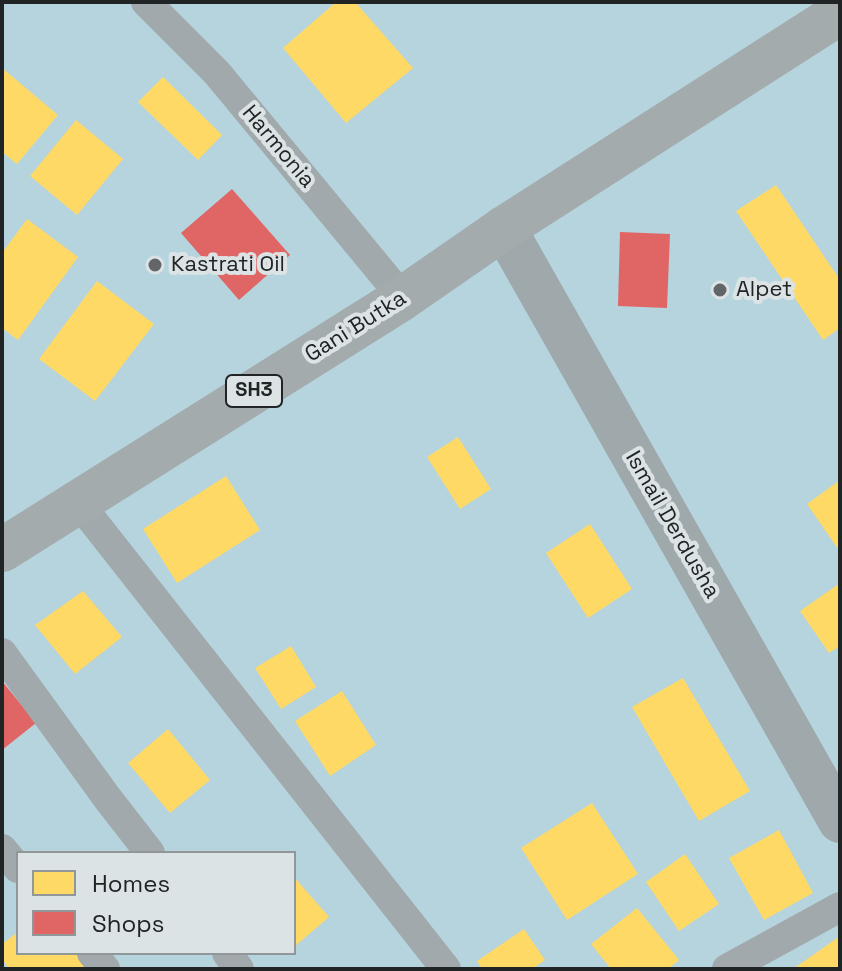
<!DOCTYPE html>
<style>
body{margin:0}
#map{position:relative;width:842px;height:971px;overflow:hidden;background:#dde2e3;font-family:"Space Grotesk",sans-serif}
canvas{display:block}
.frame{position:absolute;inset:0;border:4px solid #212425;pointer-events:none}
.legend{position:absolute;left:16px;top:851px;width:280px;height:104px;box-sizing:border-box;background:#dbe3e5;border:2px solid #919798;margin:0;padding:10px 14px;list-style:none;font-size:24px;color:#212425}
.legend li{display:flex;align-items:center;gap:16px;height:40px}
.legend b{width:40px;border:2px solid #919798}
</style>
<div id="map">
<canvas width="842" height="971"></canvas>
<div class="frame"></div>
<ul class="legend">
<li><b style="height:22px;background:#ffd966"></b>Homes</li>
<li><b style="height:22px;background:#e06666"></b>Shops</li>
</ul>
</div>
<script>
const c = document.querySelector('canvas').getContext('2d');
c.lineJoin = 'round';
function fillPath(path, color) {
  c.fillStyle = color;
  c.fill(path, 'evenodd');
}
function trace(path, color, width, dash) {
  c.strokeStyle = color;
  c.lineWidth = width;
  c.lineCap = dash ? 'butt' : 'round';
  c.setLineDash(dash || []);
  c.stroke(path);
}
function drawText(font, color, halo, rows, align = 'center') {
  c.font = font + ' "Space Grotesk",sans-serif';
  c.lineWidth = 8;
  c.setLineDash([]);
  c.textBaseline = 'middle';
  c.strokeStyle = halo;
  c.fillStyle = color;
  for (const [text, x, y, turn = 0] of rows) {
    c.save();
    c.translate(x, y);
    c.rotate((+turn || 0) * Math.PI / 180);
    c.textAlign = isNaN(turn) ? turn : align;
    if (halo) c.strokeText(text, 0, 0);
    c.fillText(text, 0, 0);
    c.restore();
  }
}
fillPath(new Path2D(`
 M2 2H840V969H2ZM18 853H294V953H18Z`), '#b5d4dd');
fillPath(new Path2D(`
 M336 2H355L413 68 346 123 283 48Z
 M2 68 58 115 17 164 2 152Z
 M163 77 222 135 198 160 138 102Z
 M76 120 123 159 77 215 30 176Z
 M776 185 840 280V328L823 340 736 211Z
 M27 219 78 257 18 340 2 328V253Z
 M97 281 154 324 95 401 39 359Z
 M458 437 491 489 460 509 427 457Z
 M226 476 260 530 177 583 143 529Z
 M840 480V552L807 504Z
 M590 524 632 589 588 618 546 553Z
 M840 583V646L829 653 800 611Z
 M83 591 122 637 75 674 35 625Z
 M291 646 316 687 281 709 255 668Z
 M683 678 750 791 699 821 632 707Z
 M342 691 376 745 330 776 295 721Z
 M168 729 210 780 170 813 128 763Z
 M592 803 638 874 567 920 521 848Z
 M779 830 813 893 764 920 729 858Z
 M685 854 719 904 679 931 646 882Z
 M294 877 329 917 294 947Z
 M637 908 679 960 668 969H611L591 944Z
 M524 929 545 960 532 969H482L477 961Z
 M18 932V953H81L93 969H9L2 959V944Z
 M840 936V969H793Z`), '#ffd966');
fillPath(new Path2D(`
 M232 189 290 255 239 300 181 233Z
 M620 232 670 234 667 308 618 306Z
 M2 681 36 723 2 750Z`), '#e06666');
trace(new Path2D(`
 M146 2 217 73 403 298
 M78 502 446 969
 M2 653 108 799 150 853
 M2 849 18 868
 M92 953 105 969
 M227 953 239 969
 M727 969 840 907`), '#a1a9ac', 30);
trace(new Path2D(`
 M504 228 840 821`), '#9fa8ab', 44);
trace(new Path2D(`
 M2 550 403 298 504 228 840 13`), '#a3abad', 44);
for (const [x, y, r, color] of [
 [155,265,8,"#636668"],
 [720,290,8,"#636668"]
]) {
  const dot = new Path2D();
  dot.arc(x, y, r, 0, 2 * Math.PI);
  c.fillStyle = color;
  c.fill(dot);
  trace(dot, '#dbe3e5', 3);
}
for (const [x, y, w] of [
 [254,391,56]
]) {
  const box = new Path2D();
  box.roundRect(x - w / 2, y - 16, w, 32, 6);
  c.fillStyle = '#dbe3e5';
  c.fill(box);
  trace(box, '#212425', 2);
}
drawText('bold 20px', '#212425', null, [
 ["SH3",254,391]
]);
drawText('22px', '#212425', '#dbe3e5', [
 ["Harmonia",278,147,50],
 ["Gani Butka",356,327,-32],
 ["Ismail Derdusha",672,525,60]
]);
drawText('22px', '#212425', '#dbe3e5', [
 ["Kastrati Oil",171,265],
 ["Alpet",736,290]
], 'left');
</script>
